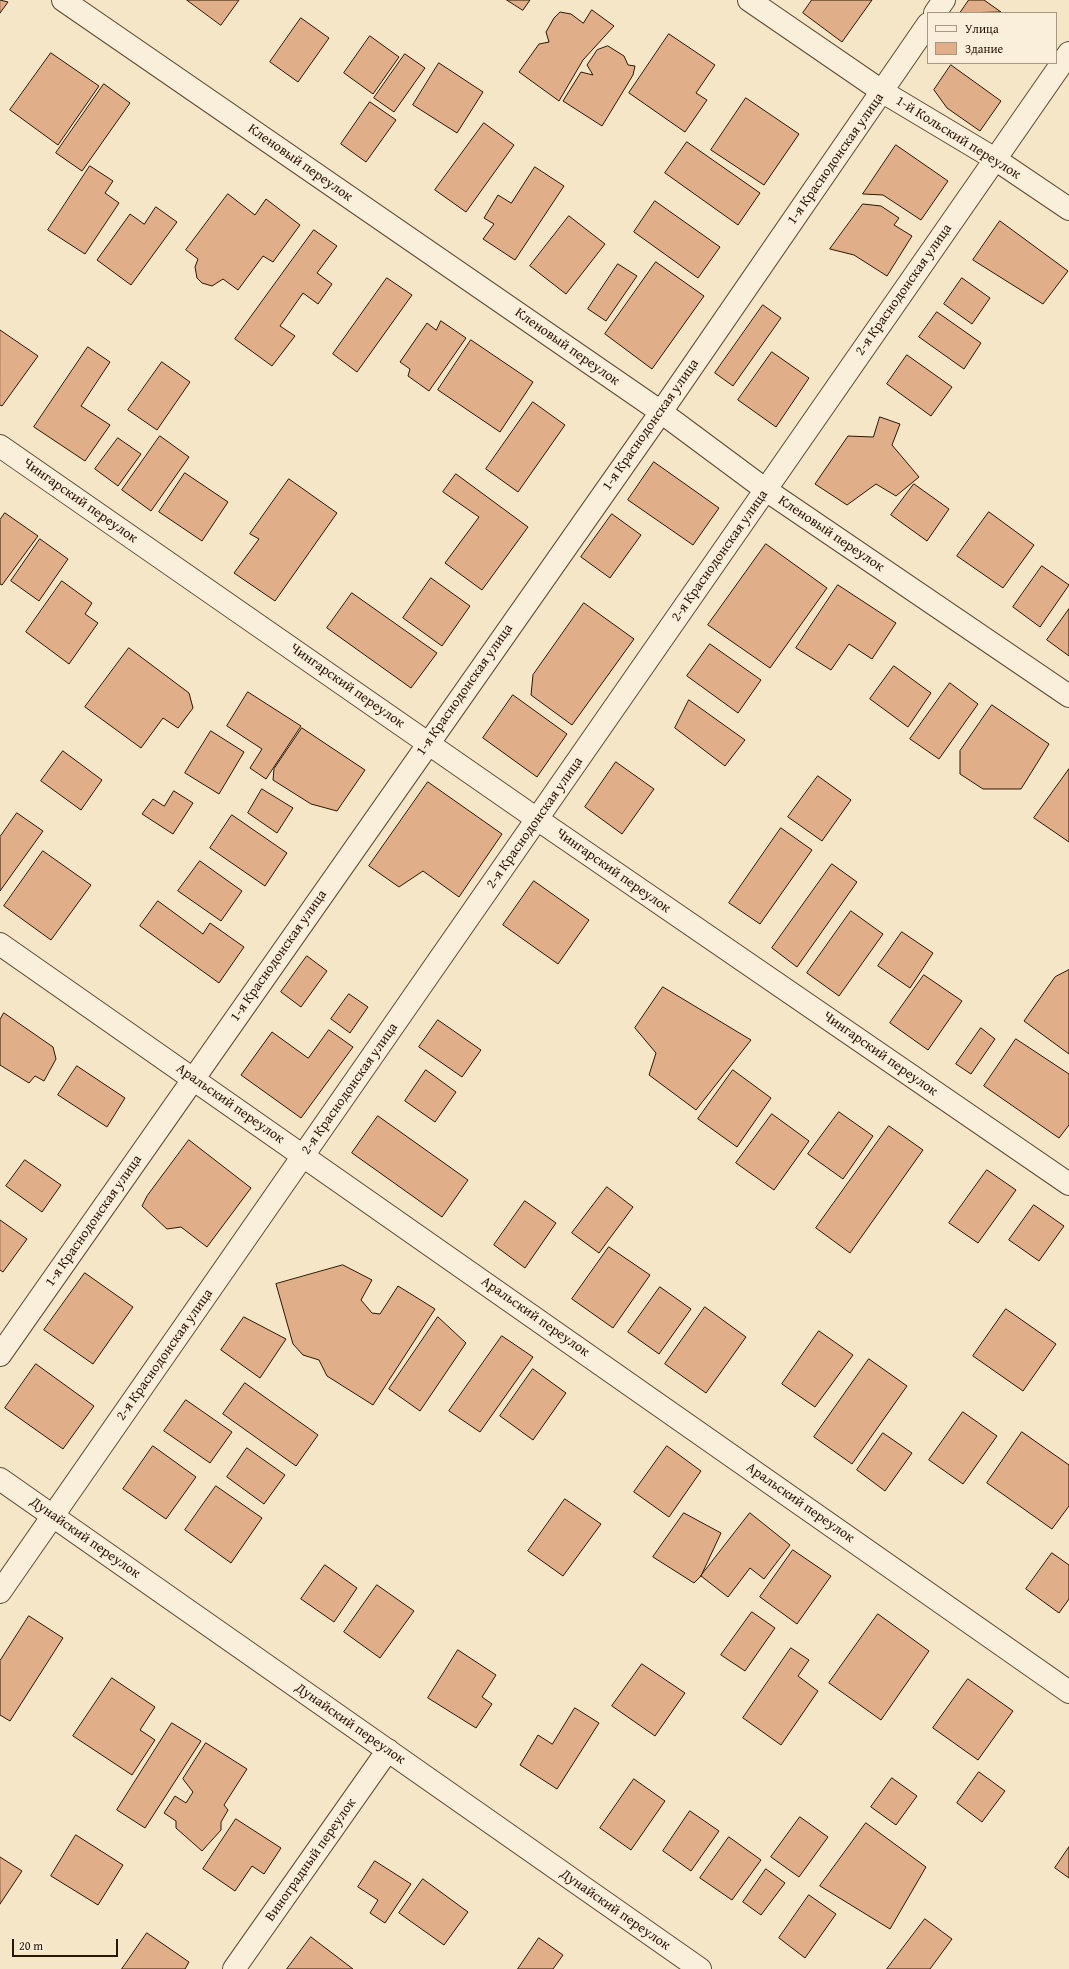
<!DOCTYPE html>
<meta charset="utf-8">
<style>
body{margin:0}
#map{position:relative;width:1069px;height:1969px;overflow:hidden;background:#f6e6c8;font-family:"Gentium Book Plus",serif}
canvas{display:block}
.legend{position:absolute;left:927px;top:12px;width:130px;height:52px;box-sizing:border-box;background:#f9efdb;border:1px solid #a79883;margin:0;padding:5px 7px;list-style:none;font-size:12px;color:#2d1600}
.legend li{display:flex;align-items:center;gap:8px;height:20px}
.legend b{width:20px;border:1px solid #a79883}
.scale{position:absolute;left:12px;top:1939px;width:106px;height:18px;box-sizing:border-box;border:2px solid #2d1600;border-top:0;padding-left:5px;font-size:12px;line-height:14px;white-space:nowrap;color:#2d1600;-webkit-text-stroke:3px #f9efdb;paint-order:stroke}
</style>
<div id="map">
<canvas width="1069" height="1969"></canvas>
<ul class="legend">
<li><b style="height:5px;background:#f9efdb"></b>Улица</li>
<li><b style="height:11px;background:#e1ae8a"></b>Здание</li>
</ul>
<div class="scale">20 m</div>
</div>
<script>
const c = document.querySelector('canvas').getContext('2d');
c.lineJoin = 'round';
function fillPath(path, color) {
  c.fillStyle = color;
  c.fill(path, 'evenodd');
}
function trace(path, color, width, dash) {
  c.strokeStyle = color;
  c.lineWidth = width;
  c.lineCap = dash ? 'butt' : 'round';
  c.setLineDash(dash || []);
  c.stroke(path);
}
function drawText(font, color, halo, rows, align = 'center') {
  c.font = font + ' "Gentium Book Plus",serif';
  c.lineWidth = 3;
  c.setLineDash([]);
  c.textBaseline = 'middle';
  c.strokeStyle = halo;
  c.fillStyle = color;
  for (const [text, x, y, turn = 0] of rows) {
    c.save();
    c.translate(x, y);
    c.rotate((+turn || 0) * Math.PI / 180);
    c.textAlign = isNaN(turn) ? turn : align;
    if (halo) c.strokeText(text, 0, 0);
    c.fillText(text, 0, 0);
    c.restore();
  }
}
const building = new Path2D(`
 M0 0 8 2 0 13Z
 M187 0H239L221 25Z
 M507 0H530L523 10Z
 M812 0H872L842 42 803 13Z
 M969 0H984L1001 12 960 13Z
 M592 10 614 26 583 60 559 101 519 72 539 44 549 42 546 32 554 18 560 12 571 14 583 23Z
 M301 18 329 38 298 82 270 62Z
 M669 34 715 65 696 93 707 100 685 132 629 93Z
 M370 36 399 57 373 94 344 73Z
 M608 46 624 56 628 65 635 66 633 75 602 126 563 101 581 72 593 75 587 65 597 50Z
 M51 53 99 86 58 145 10 110Z
 M405 54 425 68 394 112 374 98Z
 M439 63 483 92 457 133 413 105Z
 M951 65 1001 101 980 131 947 108 934 90Z
 M104 84 130 103 82 171 56 153Z
 M746 98 799 134 764 185 711 150Z
 M370 102 396 120 366 162 341 144Z
 M484 123 514 145 466 212 435 190Z
 M687 142 760 193 738 225 665 173Z
 M896 145 948 181 921 220 883 195 863 194Z
 M90 166 113 181 105 193 119 203 85 254 48 230Z
 M535 167 564 186 515 260 483 239 494 224 484 218 498 195 511 203Z
 M228 194 255 215 266 199 300 225 273 262 263 256 238 290 223 279 212 286 202 283 197 278 195 267 198 259 186 250Z
 M655 201 720 247 698 278 634 232Z
 M863 204 881 206 899 218 894 225 912 236 887 276 854 255 830 249Z
 M156 207 177 222 131 285 97 260 130 214 144 224Z
 M569 216 605 244 566 294 530 266Z
 M1000 221 1068 271 1043 304 973 260Z
 M314 230 337 246 317 273 332 284 318 304 303 293 280 326 295 336 272 366 235 339Z
 M656 262 704 296 652 369 605 334Z
 M618 264 637 276 606 321 588 309Z
 M387 278 412 295 357 372 333 354Z
 M962 278 990 298 972 324 944 304Z
 M763 305 781 318 733 386 715 373Z
 M937 312 981 343 964 369 919 337Z
 M441 321 466 338 429 391 408 376 410 369 400 362 427 323 436 330Z
 M0 330 38 356 2 406 0 405Z
 M471 340 533 382 500 432 438 390Z
 M88 347 110 362 81 406 110 425 85 461 34 427Z
 M772 352 809 378 776 427 738 400Z
 M907 355 952 387 931 416 887 384Z
 M162 362 190 382 157 430 128 410Z
 M533 402 565 425 518 492 486 469Z
 M880 417 900 424 892 445 919 477 896 496 876 484 847 505 815 484 848 436 873 437Z
 M160 436 189 457 151 511 122 490Z
 M118 438 141 454 118 486 95 469Z
 M654 462 719 508 693 545 628 500Z
 M185 473 228 502 202 541 159 512Z
 M456 474 528 527 482 590 445 563 479 517 443 492Z
 M289 479 337 513 275 601 234 573 259 539 250 534Z
 M914 484 949 509 927 541 891 515Z
 M989 512 1034 545 1003 588 957 556Z
 M5 513 38 536 2 585 0 584V520Z
 M612 514 641 535 610 578 581 557Z
 M40 539 68 559 39 601 11 581Z
 M766 544 827 588 770 668 708 625Z
 M1042 566 1069 585 1040 627 1013 607Z
 M431 578 470 606 442 646 403 618Z
 M62 581 92 603 85 614 98 623 69 664 26 632Z
 M838 585 896 623 872 659 849 644 831 670 796 648Z
 M352 593 437 653 411 688 327 628Z
 M584 603 634 639 572 725 531 695 533 675Z
 M1069 609V656L1047 640Z
 M710 644 761 680 738 713 687 676Z
 M129 648 189 693 193 708 178 728 163 718 141 748 85 707Z
 M894 666 931 693 908 727 870 699Z
 M950 683 978 704 939 759 910 739Z
 M248 692 301 726 266 779 250 768 262 749 227 726Z
 M513 695 567 734 537 777 483 738Z
 M689 700 745 740 725 766 675 728Z
 M992 705 1049 744 1021 789H983L960 774V751Z
 M302 728 365 770 337 811 311 804 273 780 274 769Z
 M211 731 244 752 219 794 185 773Z
 M63 751 102 780 81 810 41 781Z
 M616 762 654 789 622 834 585 807Z
 M1069 769V842L1034 818Z
 M818 776 851 800 822 841 788 817Z
 M428 782 502 834 459 897 423 871 399 887 369 866Z
 M262 789 293 808 277 833 248 813Z
 M174 791 193 803 173 834 142 814 153 799 164 806Z
 M17 813 43 831 0 891V837Z
 M232 815 287 853 265 886 210 848Z
 M781 828 812 850 760 924 729 903Z
 M43 851 91 885 51 940 4 906Z
 M200 861 242 891 221 921 178 891Z
 M832 864 857 882 797 967 772 948Z
 M534 881 589 920 558 964 503 925Z
 M158 901 203 934 210 923 244 947 219 983 140 926Z
 M851 911 883 934 839 996 807 973Z
 M902 932 933 953 910 988 878 966Z
 M307 956 327 971 301 1007 281 992Z
 M1069 970V1054L1024 1021 1055 977Z
 M924 975 962 1001 928 1050 890 1023Z
 M663 987 751 1040 696 1110 649 1075 656 1053 635 1028Z
 M349 994 368 1007 350 1033 331 1019Z
 M4 1013 53 1047 56 1059 44 1081 35 1076 29 1083 0 1065V1020Z
 M438 1020 481 1050 462 1077 419 1047Z
 M981 1028 995 1039 971 1074 956 1064Z
 M329 1030 353 1047 301 1118 241 1075 272 1032 308 1058Z
 M1016 1039 1069 1074V1125L1059 1138 984 1086Z
 M77 1066 125 1098 107 1127 58 1095Z
 M426 1070 456 1092 435 1122 405 1101Z
 M733 1070 771 1098 737 1147 698 1119Z
 M839 1112 873 1136 843 1179 808 1154Z
 M772 1114 809 1141 774 1190 736 1163Z
 M378 1116 468 1180 442 1217 352 1153Z
 M889 1126 923 1150 850 1253 816 1228Z
 M189 1140 251 1188 207 1247 181 1227 167 1229 142 1206 147 1196Z
 M25 1160 61 1185 42 1212 6 1186Z
 M987 1170 1016 1190 978 1243 949 1223Z
 M607 1187 633 1207 599 1253 572 1233Z
 M525 1201 556 1223 525 1268 494 1245Z
 M1034 1205 1064 1226 1039 1261 1009 1240Z
 M0 1220 27 1239 3 1272 0 1270Z
 M609 1247 650 1275 613 1328 572 1299Z
 M343 1265 372 1280 361 1300 372 1313 380 1314 398 1286 435 1309 373 1405 327 1376 319 1360 303 1355 293 1344 276 1284Z
 M85 1273 133 1307 93 1364 44 1330Z
 M660 1287 691 1309 659 1354 628 1332Z
 M705 1307 746 1337 706 1393 665 1364Z
 M1006 1309 1056 1344 1023 1391 973 1356Z
 M244 1317 286 1339 260 1378 221 1350Z
 M438 1317 466 1343 420 1411 389 1389Z
 M819 1331 853 1355 815 1407 782 1384Z
 M502 1336 533 1357 480 1432 449 1411Z
 M869 1359 907 1386 852 1464 814 1437Z
 M36 1364 94 1406 63 1449 5 1408Z
 M533 1369 566 1393 533 1440 500 1416Z
 M245 1383 318 1435 296 1466 223 1414Z
 M186 1400 232 1432 210 1463 164 1431Z
 M963 1412 997 1436 963 1484 929 1460Z
 M1022 1432 1069 1465V1506L1052 1529 987 1483Z
 M883 1433 912 1453 885 1491 857 1470Z
 M153 1446 196 1477 166 1519 123 1489Z
 M667 1446 701 1471 669 1517 634 1492Z
 M247 1448 285 1475 264 1504 227 1477Z
 M216 1486 262 1518 231 1563 185 1530Z
 M565 1499 601 1524 563 1576 528 1551Z
 M684 1513 721 1533 701 1576 694 1583 653 1557Z
 M750 1513 790 1545 764 1579 750 1568 728 1597 701 1576Z
 M793 1550 831 1576 797 1624 760 1597Z
 M1052 1553 1069 1565V1599L1059 1613 1026 1589Z
 M325 1565 357 1588 334 1622 301 1599Z
 M377 1585 414 1611 380 1658 344 1632Z
 M752 1612 775 1628 745 1671 721 1655Z
 M878 1614 929 1651 881 1720 829 1683Z
 M29 1616 63 1638 10 1721 0 1715V1661Z
 M791 1648 809 1660 798 1676 818 1691 781 1745 743 1718Z
 M458 1650 496 1675 482 1697 492 1704 476 1728 428 1698Z
 M642 1664 685 1693 655 1736 612 1706Z
 M112 1678 155 1707 140 1730 155 1740 132 1775 73 1736Z
 M968 1679 1013 1711 978 1760 933 1728Z
 M575 1708 599 1723 557 1789 520 1765 538 1735 552 1744Z
 M172 1723 201 1741 145 1828 117 1810Z
 M206 1743 247 1769 224 1805 228 1810 221 1822V1830L202 1851 176 1828V1821L164 1813 175 1796 186 1803 193 1792 183 1779Z
 M979 1772 1005 1791 982 1822 957 1803Z
 M892 1778 917 1796 896 1825 871 1807Z
 M634 1779 665 1801 631 1850 600 1828Z
 M690 1811 719 1831 691 1871 663 1851Z
 M800 1817 828 1837 799 1877 771 1857Z
 M236 1819 281 1848 264 1874 252 1866 235 1891 203 1869Z
 M866 1823 926 1867 890 1929 820 1886Z
 M76 1835 123 1865 98 1905 51 1876Z
 M729 1837 761 1860 732 1900 700 1878Z
 M1069 1847V1878L1055 1868Z
 M0 1857 22 1871 0 1904Z
 M375 1861 411 1884 385 1923 370 1913 378 1900 358 1887Z
 M766 1869 785 1883 761 1915 743 1902Z
 M423 1879 468 1912 444 1945 399 1913Z
 M809 1895 836 1914 805 1958 779 1938Z
 M925 1919 952 1939 930 1969H887Z
 M147 1933 189 1962 185 1969H122Z
 M311 1937 353 1969H287Z
 M539 1938 563 1955 553 1969H518Z`);
fillPath(building, '#e1ae8a');
trace(building, '#2d1600', 1);
const minor = new Path2D(`
 M63 0 661 412 766 490 1069 696
 M749 0 883 92 995 159 1069 209
 M935 13 944 0
 M0 446 537 819 1069 1184
 M0 944 1069 1692
 M0 1355 661 412 928 24
 M0 1479 700 1969
 M0 1592 1069 53
 M234 1969 388 1750`);
trace(minor, '#5f4a32', 24);
trace(minor, '#f9efdb', 22);
drawText('14px', '#2d1600', '#f9efdb', [
 ["1-й Кольский переулок",958,138,32],
 ["1-я Краснодонская улица",836,159,-55],
 ["Кленовый переулок",300,163,35],
 ["2-я Краснодонская улица",904,290,-55],
 ["Кленовый переулок",567,347,35],
 ["1-я Краснодонская улица",651,425,-55],
 ["Чингарский переулок",80,501,35],
 ["Кленовый переулок",831,534,34],
 ["2-я Краснодонская улица",720,556,-55],
 ["Чингарский переулок",347,686,35],
 ["1-я Краснодонская улица",465,690,-55],
 ["2-я Краснодонская улица",535,823,-55],
 ["Чингарский переулок",613,871,35],
 ["1-я Краснодонская улица",279,956,-55],
 ["Чингарский переулок",880,1054,35],
 ["2-я Краснодонская улица",350,1089,-55],
 ["Аральский переулок",230,1104,35],
 ["1-я Краснодонская улица",94,1221,-55],
 ["Аральский переулок",535,1317,35],
 ["2-я Краснодонская улица",165,1355,-55],
 ["Аральский переулок",800,1503,35],
 ["Дунайский переулок",85,1538,35],
 ["Дунайский переулок",350,1724,35],
 ["Виноградный переулок",311,1860,-55],
 ["Дунайский переулок",615,1910,35]
]);
</script>
